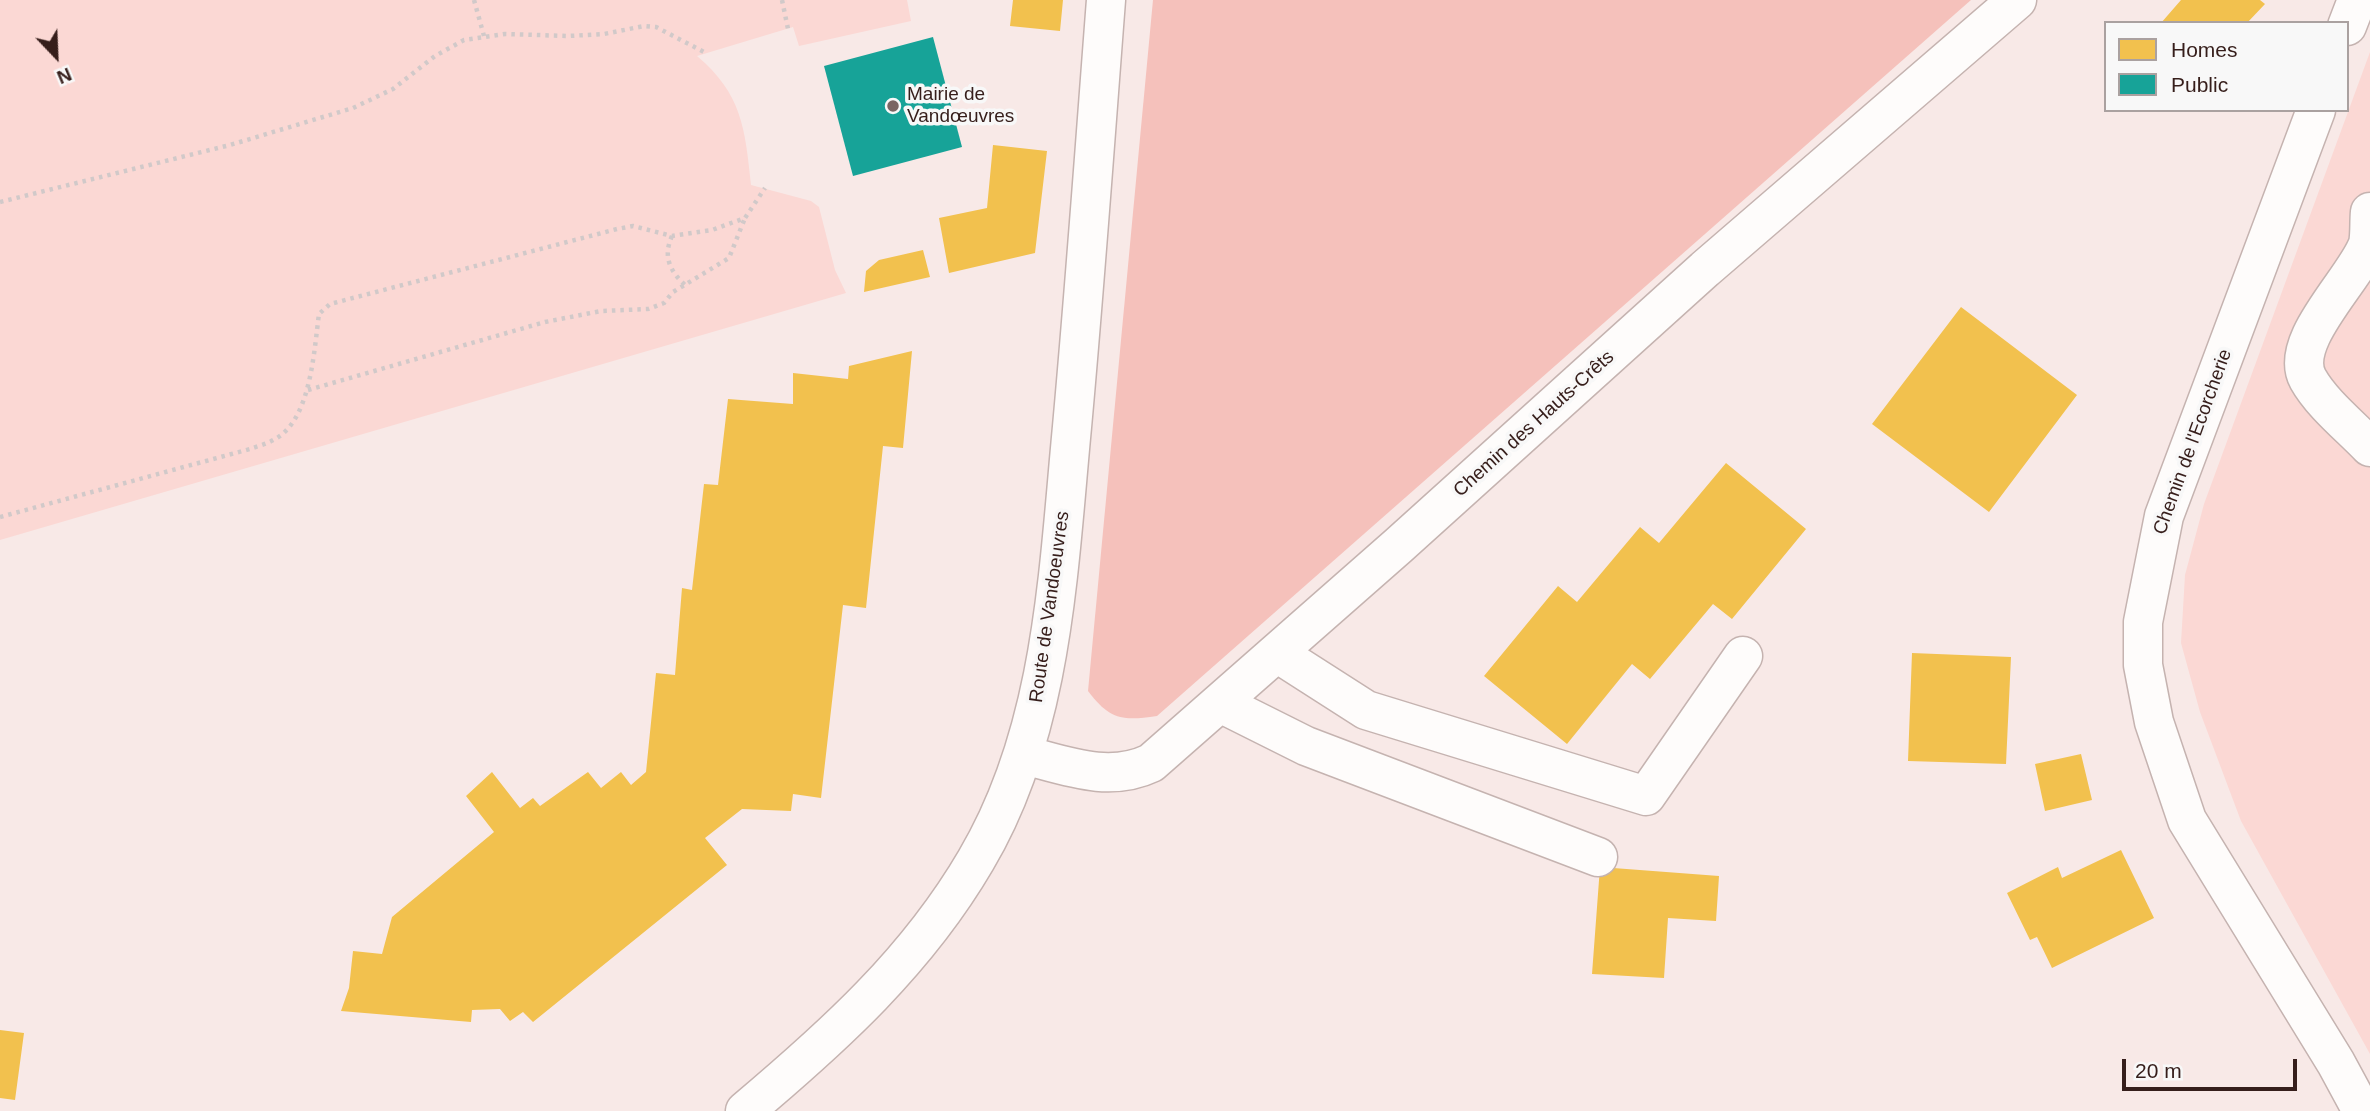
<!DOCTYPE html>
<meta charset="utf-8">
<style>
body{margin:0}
#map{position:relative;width:2370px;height:1111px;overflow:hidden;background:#f8e9e7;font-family:Helvetica,sans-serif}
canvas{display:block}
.legend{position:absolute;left:2104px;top:21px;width:245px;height:91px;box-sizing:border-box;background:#f8f8f8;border:2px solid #aaa1a0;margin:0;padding:9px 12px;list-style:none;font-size:21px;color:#361e1b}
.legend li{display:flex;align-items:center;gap:14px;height:35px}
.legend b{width:35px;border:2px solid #aaa1a0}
.north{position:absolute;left:21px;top:21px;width:70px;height:70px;-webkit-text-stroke:5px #f8f8f8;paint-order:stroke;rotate:157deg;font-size:19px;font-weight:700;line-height:28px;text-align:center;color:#361e1b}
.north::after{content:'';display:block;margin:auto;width:24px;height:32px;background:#361e1b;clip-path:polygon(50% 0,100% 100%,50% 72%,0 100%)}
.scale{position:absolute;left:2122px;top:1059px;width:175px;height:32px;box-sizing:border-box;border:4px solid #361e1b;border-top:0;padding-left:9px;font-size:21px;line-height:24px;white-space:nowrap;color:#361e1b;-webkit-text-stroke:5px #f8f8f8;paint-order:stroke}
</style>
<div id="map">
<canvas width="2370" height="1111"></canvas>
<ul class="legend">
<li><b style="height:19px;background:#f2c14e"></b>Homes</li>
<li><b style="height:19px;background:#17a398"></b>Public</li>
</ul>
<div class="north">N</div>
<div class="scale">20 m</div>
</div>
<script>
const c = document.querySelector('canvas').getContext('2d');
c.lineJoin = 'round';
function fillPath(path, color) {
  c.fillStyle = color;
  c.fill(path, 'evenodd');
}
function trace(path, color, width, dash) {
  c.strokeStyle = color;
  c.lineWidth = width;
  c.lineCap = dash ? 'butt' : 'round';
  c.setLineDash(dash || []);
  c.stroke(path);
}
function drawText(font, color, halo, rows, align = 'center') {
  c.font = font + ' Helvetica,sans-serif';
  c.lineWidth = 7;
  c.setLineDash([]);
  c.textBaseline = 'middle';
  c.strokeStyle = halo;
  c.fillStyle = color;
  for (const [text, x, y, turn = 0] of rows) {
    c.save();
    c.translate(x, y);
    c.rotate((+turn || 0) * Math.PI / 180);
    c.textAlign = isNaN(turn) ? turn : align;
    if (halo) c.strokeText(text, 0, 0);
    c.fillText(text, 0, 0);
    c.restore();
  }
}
fillPath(new Path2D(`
 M0 0H907L911 21 799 46 793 27 697 56C742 94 745 128 751 185L811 201 819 207 835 270 846 293 0 540Z
 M2370 52V1054L2241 821 2200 712 2181 643 2185 575 2204 504Z`), '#fbd8d4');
fillPath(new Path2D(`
 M1153 0H1971L1157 716C1122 721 1110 720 1088 691Z`), '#f5c1bb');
fillPath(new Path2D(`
 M1013 0H1063L1060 31 1010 26Z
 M2181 0H2260L2265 4 2247 23H2161Z
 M993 145 1047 151 1035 253 949 273 939 218 987 208Z
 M923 250 930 277 864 292 866 271 879 260Z
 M1961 307 2077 395 1989 512 1872 424Z
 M912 351 903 448 883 446 866 608 843 605 821 798 793 794 791 811 742 809 705 838 727 865 533 1022 523 1012 510 1021 500 1009 472 1010 471 1022 341 1011 349 988 353 951 382 954 392 917 494 832 466 796 492 772 520 808 533 798 540 806 588 772 601 788 621 772 631 785 646 772 656 673 675 675 682 588 692 590 704 484 718 485 728 399 793 404V373L848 379 849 366Z
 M1726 463 1806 529 1732 619 1713 604 1650 679 1632 664 1567 744 1484 676 1558 586 1577 602 1640 527 1659 543Z
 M1912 653 2011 657 2006 764 1908 761Z
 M2081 754 2092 800 2045 811 2035 764Z
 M2121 850 2154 918 2052 968 2037 937 2030 940 2007 893 2058 867 2062 878Z
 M1600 867 1719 876 1716 921 1668 918 1664 978 1592 974Z
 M0 1030 24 1033 15 1100 0 1098Z`), '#f2c14e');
fillPath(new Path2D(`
 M933 37 962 147 853 176 824 66Z`), '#17a398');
const minor = new Path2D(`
 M2347 26 2357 0
 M2316 110 2164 516 2143 622V665L2154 722 2187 820 2336 1063 2362 1111
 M2370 212C2369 222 2370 235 2368 244 2356 279 2287 341 2308 379 2322 404 2350 426 2370 447
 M1277 653 1366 710 1646 796 1743 656
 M1220 703 1306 746 1598 857
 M1024 755C1067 766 1109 783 1151 763L1398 546 1705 269 2017 0`);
const major = new Path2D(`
 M745 1111C834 1036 917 961 976 860 1053 730 1058 574 1072 427 1085 285 1095 143 1106 0`);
trace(minor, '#c5b3b0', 41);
trace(major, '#c5b3b0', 41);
trace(new Path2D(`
 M474 0 484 36
 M782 0 788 29
 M0 202 230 145 353 108 393 89 435 56 464 40 505 34 568 36 604 34 644 26 656 27 706 53
 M672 236C663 256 669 270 685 285
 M308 390 545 322 601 311 648 309 664 303 673 292 729 258 745 218
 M0 517 250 449C258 446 267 444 275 439 311 420 314 350 319 314L330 304 617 229 633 226 672 236 712 230 745 218 765 188`), '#d1c9c9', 4.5, [3.5, 5]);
trace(minor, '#fefcfb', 38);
trace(major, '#fefcfb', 38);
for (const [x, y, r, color] of [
 [893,106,7,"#7a6562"]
]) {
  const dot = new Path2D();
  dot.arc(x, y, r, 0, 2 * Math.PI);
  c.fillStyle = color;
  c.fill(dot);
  trace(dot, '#f8f8f8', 2.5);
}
drawText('19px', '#361e1b', '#f8f8f8', [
 ["Mairie de",907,95],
 ["Vandœuvres",907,117]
], 'left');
drawText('19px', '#361e1b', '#f8f8f8', [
 ["Chemin des Hauts-Crêts",1534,424,-42],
 ["Chemin de l'Ecorcherie",2193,442,-70],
 ["Route de Vandoeuvres",1050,607,-82]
]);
</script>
